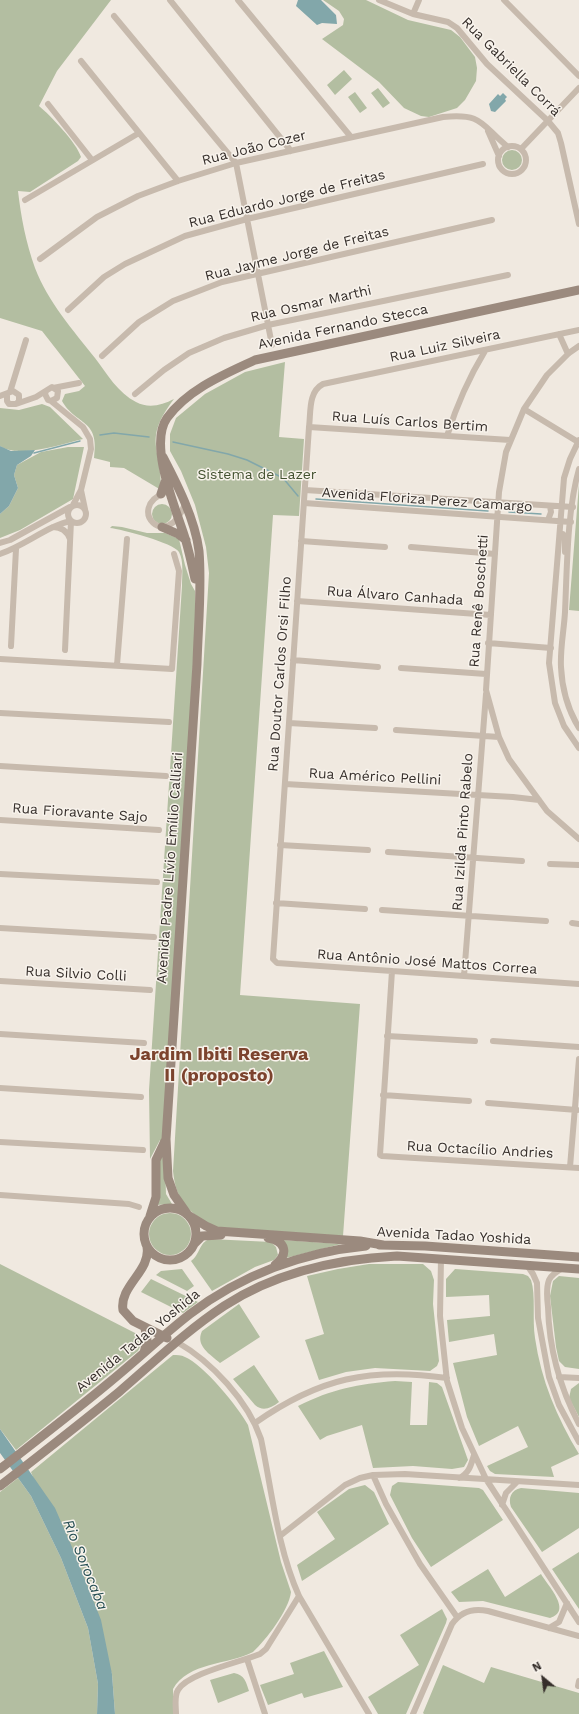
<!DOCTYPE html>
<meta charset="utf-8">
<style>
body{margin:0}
#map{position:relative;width:579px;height:1714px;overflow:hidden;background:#f0e9e0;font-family:"Work Sans",sans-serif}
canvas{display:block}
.north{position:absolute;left:523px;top:1658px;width:40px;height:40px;-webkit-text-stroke:3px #f8f3ec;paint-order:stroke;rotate:331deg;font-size:11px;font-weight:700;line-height:16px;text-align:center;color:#362f2b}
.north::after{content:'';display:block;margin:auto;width:14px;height:18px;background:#362f2b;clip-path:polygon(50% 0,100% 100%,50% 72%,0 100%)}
</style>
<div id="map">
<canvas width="579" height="1714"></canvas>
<div class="north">N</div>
</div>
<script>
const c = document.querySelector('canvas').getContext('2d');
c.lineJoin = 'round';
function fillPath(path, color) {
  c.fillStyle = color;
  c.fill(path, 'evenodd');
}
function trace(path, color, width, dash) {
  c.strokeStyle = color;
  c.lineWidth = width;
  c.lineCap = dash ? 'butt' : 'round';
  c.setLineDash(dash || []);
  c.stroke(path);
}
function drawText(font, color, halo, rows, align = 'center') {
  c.font = font + ' "Work Sans",sans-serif';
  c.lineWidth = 3;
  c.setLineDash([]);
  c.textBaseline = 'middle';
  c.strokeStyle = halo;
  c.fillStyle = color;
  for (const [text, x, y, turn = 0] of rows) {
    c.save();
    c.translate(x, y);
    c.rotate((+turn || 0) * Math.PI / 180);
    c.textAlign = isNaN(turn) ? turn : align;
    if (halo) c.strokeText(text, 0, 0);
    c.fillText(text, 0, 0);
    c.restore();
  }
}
fillPath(new Path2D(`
 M0 0H111L57 71 39 106C50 115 77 143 81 157L78 161 30 192 18 191C21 217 26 243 35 268 48 302 73 330 95 358 107 374 118 393 136 402 149 409 162 405 174 399 142 441 162 447 161 490L124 468 110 467V462L94 458C100 418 76 426 62 401L65 394 79 391 85 386 42 331 0 318Z
 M323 0H366L408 20 451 30 460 37 475 57 477 68 476 81 465 100 457 108 429 117 421 116 404 108 379 82 322 39 343 25 344 19 339 11Z
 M344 70 352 79 335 95 327 85Z
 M378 88 390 103 383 108 371 93Z
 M355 92 367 108 360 113 348 97Z
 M502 160a10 10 0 1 1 20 0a10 10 0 1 1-20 0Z
 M285 362 279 437 304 439 299 516 273 515 240 995 360 1004 343 1236 215 1227C189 1213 176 1202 173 1171L209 573 206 547 195 505 181 471 170 451V434L176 418 205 394 245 372Z
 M42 404 50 407 83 439C61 444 20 459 0 446V408L19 410Z
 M68 447H84L73 499 20 530 0 538V514L9 506 18 488 14 475 17 465 41 452Z
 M579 484V611L569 610Z
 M152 514a10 10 0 1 1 20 0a10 10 0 1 1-20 0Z
 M112 526 122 527 147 533H165L179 539 185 565 191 584 195 591V634L164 1135 166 1194 172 1204 156 1205 160 1140 150 1159 149 1090 182 586C182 576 184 561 179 552 174 543 121 529 110 528Z
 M149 1234a21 21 0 1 1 42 0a21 21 0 1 1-42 0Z
 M210 1239 271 1242 276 1247 278 1255 274 1260 255 1267 212 1291 191 1261C200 1255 199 1242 210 1239Z
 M283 1240 341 1244 286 1258Z
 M0 1264 137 1334 143 1341 138 1351 16 1450 0 1429Z
 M369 1264H423L431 1271 434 1280 433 1304 439 1361 437 1366 430 1371 375 1368 346 1372 319 1380 305 1340 324 1334 307 1276 338 1269Z
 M182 1269 194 1286 187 1291 156 1275 161 1271Z
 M455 1269 523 1274 528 1276 531 1280C536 1295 532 1320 535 1338 541 1380 557 1418 579 1454L551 1467 554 1477 495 1474 490 1471 487 1466 528 1447 518 1426 479 1446 467 1417 453 1363 497 1355 494 1334 449 1342 447 1320 490 1316 489 1295 446 1297V1279Z
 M559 1276 579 1278V1369L565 1367 559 1361 556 1347 550 1296 553 1281Z
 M151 1279 198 1302 183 1313 141 1292Z
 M239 1304 260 1337 220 1363C210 1354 195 1346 202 1331Z
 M173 1355C177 1355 181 1355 185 1357 203 1364 239 1408 248 1425L281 1562 291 1592C289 1610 266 1640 253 1652 228 1665 188 1662 173 1689L174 1714H115L112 1674 31 1472Z
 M254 1365 279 1402C271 1408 263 1412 255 1405L233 1379Z
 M395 1381 412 1382 410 1425H427L429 1382 437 1383 442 1387 468 1460 464 1467 452 1469 413 1466 373 1468 362 1425 327 1436 320 1440 298 1406C332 1389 358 1384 395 1381Z
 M579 1383V1417L569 1398 571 1389Z
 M18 1478 31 1496 61 1558 88 1628 98 1684 97 1714H0V1492Z
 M398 1482 479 1488 483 1490 503 1520 431 1567 412 1538 390 1495 392 1486Z
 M365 1485 374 1492 389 1524 302 1581 297 1565 335 1539 317 1512 349 1489Z
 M521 1488 579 1493V1528L542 1552 511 1507C508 1498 511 1490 521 1488Z
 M579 1552V1609L552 1569Z
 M488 1569 505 1597 541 1574C548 1586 573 1611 550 1618L483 1601 459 1602 451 1592Z
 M442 1609 447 1619 446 1623 406 1714H378L368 1697 419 1665 400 1635Z
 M324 1651 343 1687 304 1698 302 1693 268 1705 260 1685 294 1674 290 1663Z
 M443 1665 484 1683 491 1667 579 1693V1714H424L423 1713Z
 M234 1673C245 1675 246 1682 249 1691L218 1703 210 1680Z`), '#b3bea1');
fillPath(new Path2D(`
 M298 0H321L336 15 337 24 322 23 317 25 296 6Z
 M503 93 507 97 505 99 506 101 495 112 491 111 489 104 498 94 500 96Z
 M0 446 11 451 35 450 31 456 17 465 14 475 18 488 9 506 0 514Z
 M0 1429 55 1508 75 1554 101 1620 112 1674 115 1714H97L98 1684 88 1628 61 1558 31 1496 0 1453Z`), '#82a7aa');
trace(new Path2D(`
 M100 435 114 433 149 437
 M173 442 228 454 247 460 283 478 298 496
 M34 453 80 441
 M316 499 488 511
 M509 512 541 514`), '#82a7aa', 1.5);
trace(new Path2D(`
 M170 0 291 151
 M238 0 351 137
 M379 0 413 14 448 22 457 28 487 64 548 121 558 133 561 143 579 224
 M504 0 579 76
 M413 14 419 0
 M114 16 236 163 272 345
 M81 61 178 181
 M48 104 92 160
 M488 131 499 156
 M498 160a14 14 0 1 1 28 0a14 14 0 1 1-28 0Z
 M521 149 579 88
 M25 200 139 133
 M40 259 97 217 138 196 178 181 236 163 443 117C483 113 480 124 508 147
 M68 310 104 277 125 264 185 236 247 219 483 164
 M579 330 323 384C308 392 311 412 309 427L273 959 277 963 579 984
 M559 334 568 354
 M579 346 569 353 547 375 524 409 506 452 499 492 486 690 499 737 509 759 547 811 579 839
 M102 356 139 322 173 301 222 282 492 220
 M53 388 79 383
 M10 392 26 340
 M135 394 164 370 189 353 224 338 268 325 508 275
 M0 396 13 391 19 395V401L16 404H9L7 401V394
 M51 401 83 427 90 439 91 449 81 490 73 505
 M16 404 36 397 52 387 58 391 57 398 51 401 48 400 45 394 46 391
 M524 409 578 442
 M309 427 510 440
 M447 436C457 404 468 379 485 351
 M579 440 570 459 564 478 549 663 555 703 564 726 579 748
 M579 469C567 510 567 569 565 612 564 630 560 649 561 667 562 688 568 710 579 728
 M81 490 85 509
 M305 490 573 507
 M164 493C126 508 166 554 185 504
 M304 503 571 522
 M68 514a9 9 0 1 1 18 0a9 9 0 1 1-18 0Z
 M548 520 551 512 550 506
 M53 527C62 527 67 531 70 539
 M560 534H563L565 538V552
 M301 541 385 547
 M0 543 10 540 70 507
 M411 547 495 554
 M0 554C24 546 49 525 71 521L65 650
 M297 601 491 615
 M488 643 551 648
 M11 646 16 549
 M0 659 172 669 179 571 174 554
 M293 660 378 667
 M117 665 127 539
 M401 668 486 674
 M0 713 169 722
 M289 723 375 728
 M396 730 499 737
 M0 766 166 776
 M285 784 513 797 539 800
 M0 820 159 830
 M280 845 368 850
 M388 852 522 861
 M550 864 579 865
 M0 874 157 882
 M276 903 365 909
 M382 910 546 921
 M572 923 579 924
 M0 928 154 937
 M392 971 380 1155 382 1156 579 1168
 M464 976 486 694
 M0 981 150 990
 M0 1034 144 1043
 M387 1036 475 1041
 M493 1041 579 1047
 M0 1088 141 1097
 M383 1095 469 1101
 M488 1103 577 1110
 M0 1142 143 1150
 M570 1167 579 1059
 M0 1195 129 1204 139 1207
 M441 1258 440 1316 447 1381 462 1428 486 1479 579 1622
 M527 1265 533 1274 537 1283 538 1318 549 1377 559 1405 579 1442
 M563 1268C557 1271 552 1274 549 1280 546 1288 547 1299 548 1307 549 1348 560 1388 579 1424
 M177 1342C212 1362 248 1401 261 1439 272 1491 277 1547 299 1596L369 1714
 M559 1377 579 1378
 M255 1423C319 1378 370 1367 447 1378
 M373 1475 386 1504 420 1564 457 1617
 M459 1478C469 1474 471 1465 474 1455
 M502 1505 506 1493 517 1482
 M280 1536 345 1485 360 1478 373 1475 405 1474 579 1485
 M549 1628 559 1622 567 1603
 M247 1659 265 1714
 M578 1686 579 1681
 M176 1714C176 1707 174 1696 178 1690 188 1673 241 1662 260 1654L266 1649 299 1596
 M413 1714 452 1624C461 1611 474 1608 488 1611L579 1636`), '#c7baad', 6);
trace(new Path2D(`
 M163 457C177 484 195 519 199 551 202 588 198 627 197 664L166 1139 168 1178 174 1195 188 1215 206 1226 217 1231 360 1241 383 1245
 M161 494 165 482
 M162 527 178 534 186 540
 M195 579C192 565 189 551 185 538 176 509 148 445 167 418 188 389 225 374 255 360L579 290
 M144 1234a26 26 0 1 1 52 0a26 26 0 1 1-52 0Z
 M150 1216 156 1197V1160L165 1141
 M268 1238C286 1241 289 1254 275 1265
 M195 1243 202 1236 221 1235
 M379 1245 425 1246 579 1257
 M147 1247C151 1271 119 1286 123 1310L133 1321 167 1338
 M144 1353 147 1340 145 1328
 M0 1469C37 1440 75 1411 111 1381 138 1359 163 1335 190 1314 241 1275 303 1252 366 1246
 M0 1486C40 1455 80 1424 119 1392 153 1363 186 1331 224 1306 276 1272 336 1259 397 1256L579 1269`), '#9b8a7e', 9);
drawText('14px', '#362f2b', '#f8f3ec', [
 ["Rua Gabriella Corrá",511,67,45],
 ["Rua João Cozer",254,148,-14],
 ["Rua Eduardo Jorge de Freitas",287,199,-14],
 ["Rua Jayme Jorge de Freitas",297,254,-14],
 ["Rua Osmar Marthi",311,304,-13],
 ["Avenida Fernando Stecca",343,327,-12],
 ["Rua Luiz Silveira",445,346,-12],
 ["Rua Luís Carlos Bertim",410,422,4],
 ["Avenida Floriza Perez Camargo",427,500,4],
 ["Rua Álvaro Canhada",395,596,4],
 ["Rua Renê Boschetti",479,601,-86],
 ["Rua Doutor Carlos Orsi Filho",280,674,-86],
 ["Rua Américo Pellini",375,777,3],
 ["Rua Fioravante Sajo",80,813,4],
 ["Rua Izilda Pinto Rabelo",463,832,-86],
 ["Avenida Padre Lívio Emílio Calliari",170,868,-86],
 ["Rua Antônio José Mattos Correa",427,962,4],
 ["Rua Silvio Colli",76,974,3],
 ["Rua Octacílio Andries",480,1150,3],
 ["Avenida Tadao Yoshida",454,1236,3],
 ["Avenida Tadao Yoshida",138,1341,-39]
]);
drawText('14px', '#445231', '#f8f3ec', [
 ["Sistema de Lazer",257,475]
]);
drawText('italic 15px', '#254e53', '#f8f3ec', [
 ["Rio Sorocaba",85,1565,68]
]);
drawText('bold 18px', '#7c432d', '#f8f3ec', [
 ["Jardim Ibiti Reserva",219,1055],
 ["II (proposto)",219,1076]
]);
</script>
